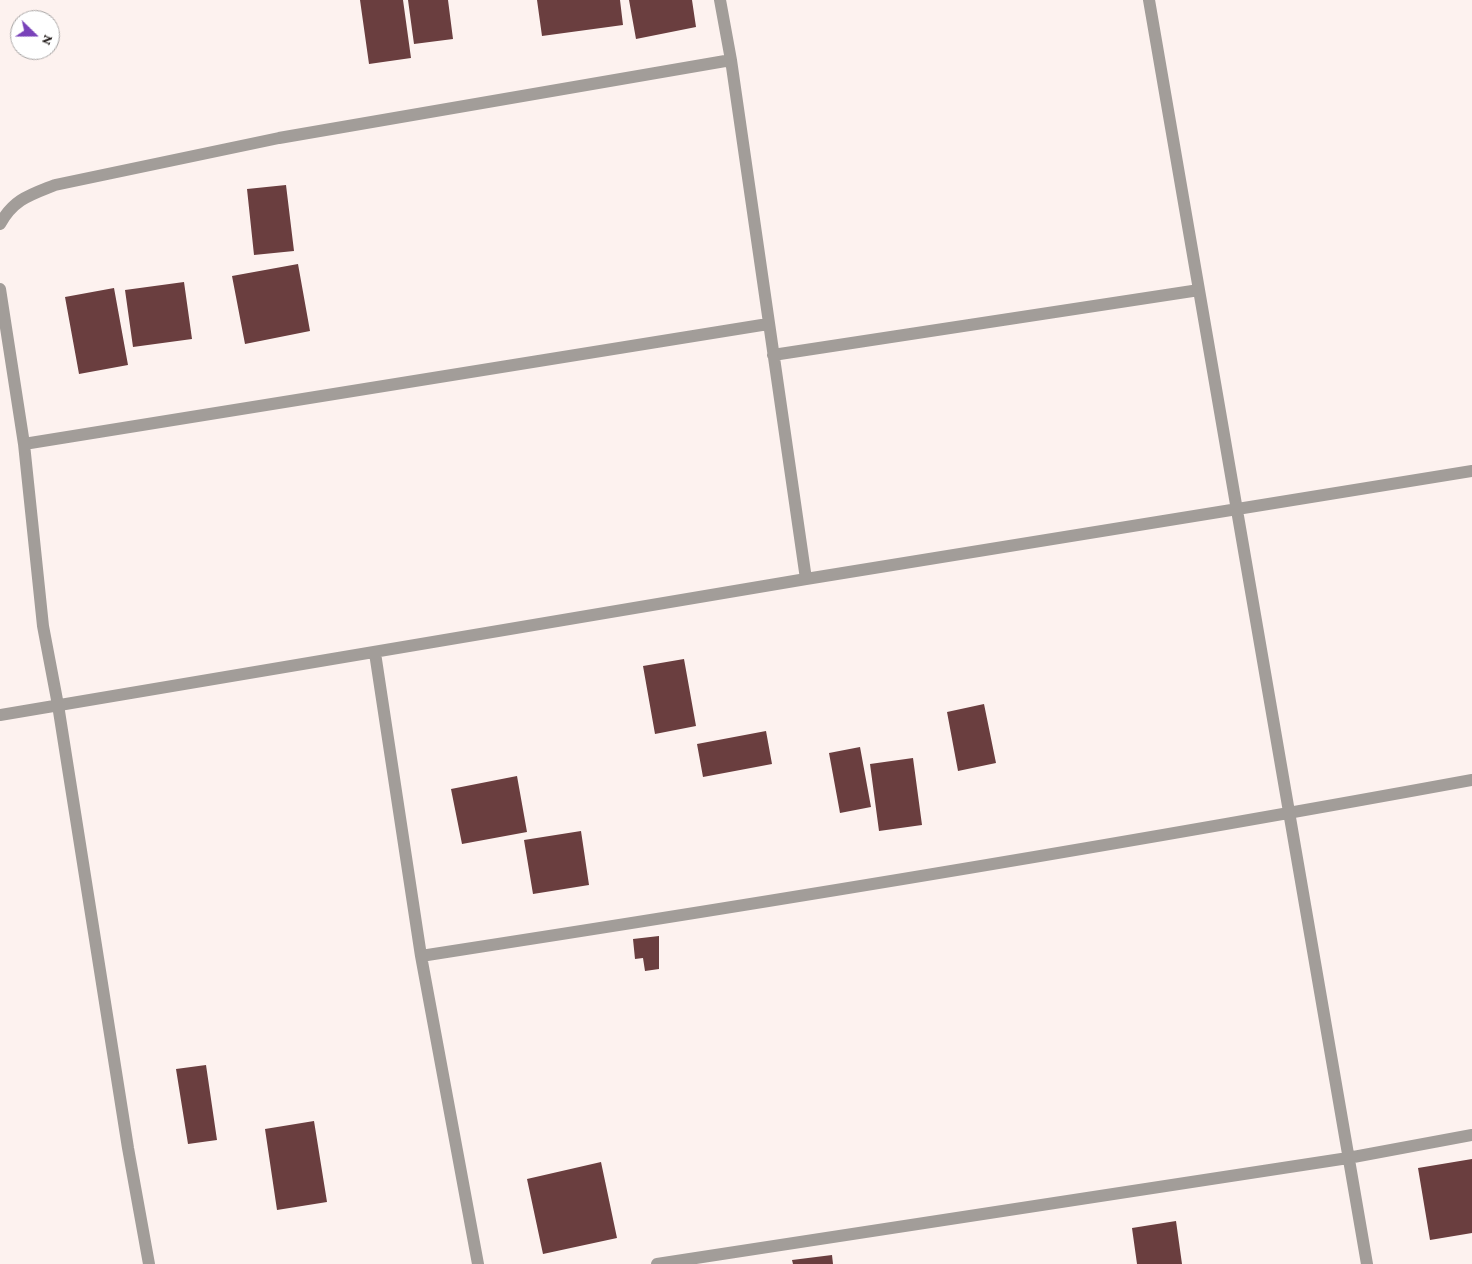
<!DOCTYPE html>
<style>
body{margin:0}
#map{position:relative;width:1472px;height:1264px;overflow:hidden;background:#fdf2ef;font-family:"Crimson Pro",serif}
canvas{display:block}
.north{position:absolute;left:10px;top:10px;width:50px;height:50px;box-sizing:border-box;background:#fff;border:1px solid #a7a4a3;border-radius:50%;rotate:112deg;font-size:14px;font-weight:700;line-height:20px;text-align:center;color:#221c1a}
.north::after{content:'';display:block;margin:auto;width:18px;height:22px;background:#7942b9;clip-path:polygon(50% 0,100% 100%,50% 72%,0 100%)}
</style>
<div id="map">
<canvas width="1472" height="1264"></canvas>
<div class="north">N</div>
</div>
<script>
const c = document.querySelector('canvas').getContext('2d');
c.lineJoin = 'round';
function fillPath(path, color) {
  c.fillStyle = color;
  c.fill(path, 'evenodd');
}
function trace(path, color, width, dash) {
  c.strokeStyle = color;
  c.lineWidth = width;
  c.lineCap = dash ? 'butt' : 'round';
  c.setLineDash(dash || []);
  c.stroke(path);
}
fillPath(new Path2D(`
 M360 0H403L411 58 369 64Z
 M408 0H448L453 39 414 44Z
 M537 0H620L623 25 542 36Z
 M629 0H692L696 27 636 39Z
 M286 185 294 251 254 255 247 189Z
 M298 264 310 331 245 344 232 276Z
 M184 282 192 339 133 347 125 290Z
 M114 288 128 365 79 374 65 297Z
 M684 659 696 726 655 734 643 666Z
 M984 704 996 763 958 771 947 712Z
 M766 731 772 764 703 777 697 744Z
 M860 747 871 807 840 813 829 753Z
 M913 758 922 825 879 831 870 764Z
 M517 776 527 832 462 844 451 789Z
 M581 831 589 885 533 894 524 840Z
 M659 936V969L645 971 643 958 635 959 633 939Z
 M206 1065 217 1140 188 1144 176 1069Z
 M314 1121 327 1202 277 1210 265 1129Z
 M1472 1159V1233L1430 1240 1418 1168Z
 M601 1162 617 1238 543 1254 527 1179Z
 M1176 1221 1182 1264H1137L1132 1228Z
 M832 1255 833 1264H793L792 1260Z`), '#6a3e3f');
trace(new Path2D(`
 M720 0 731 60 806 579
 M1149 0 1367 1264
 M0 224C14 199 30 195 55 185L279 138 731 60
 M0 289 24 444 43 626 58 705 128 1148 149 1264
 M773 355 1199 290
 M24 444 768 324
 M375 653 421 956 478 1264
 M0 715 806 579 1472 471
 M421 956C772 902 1123 844 1472 780
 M657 1264 1348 1158 1472 1135`), '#a29d99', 12);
</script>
